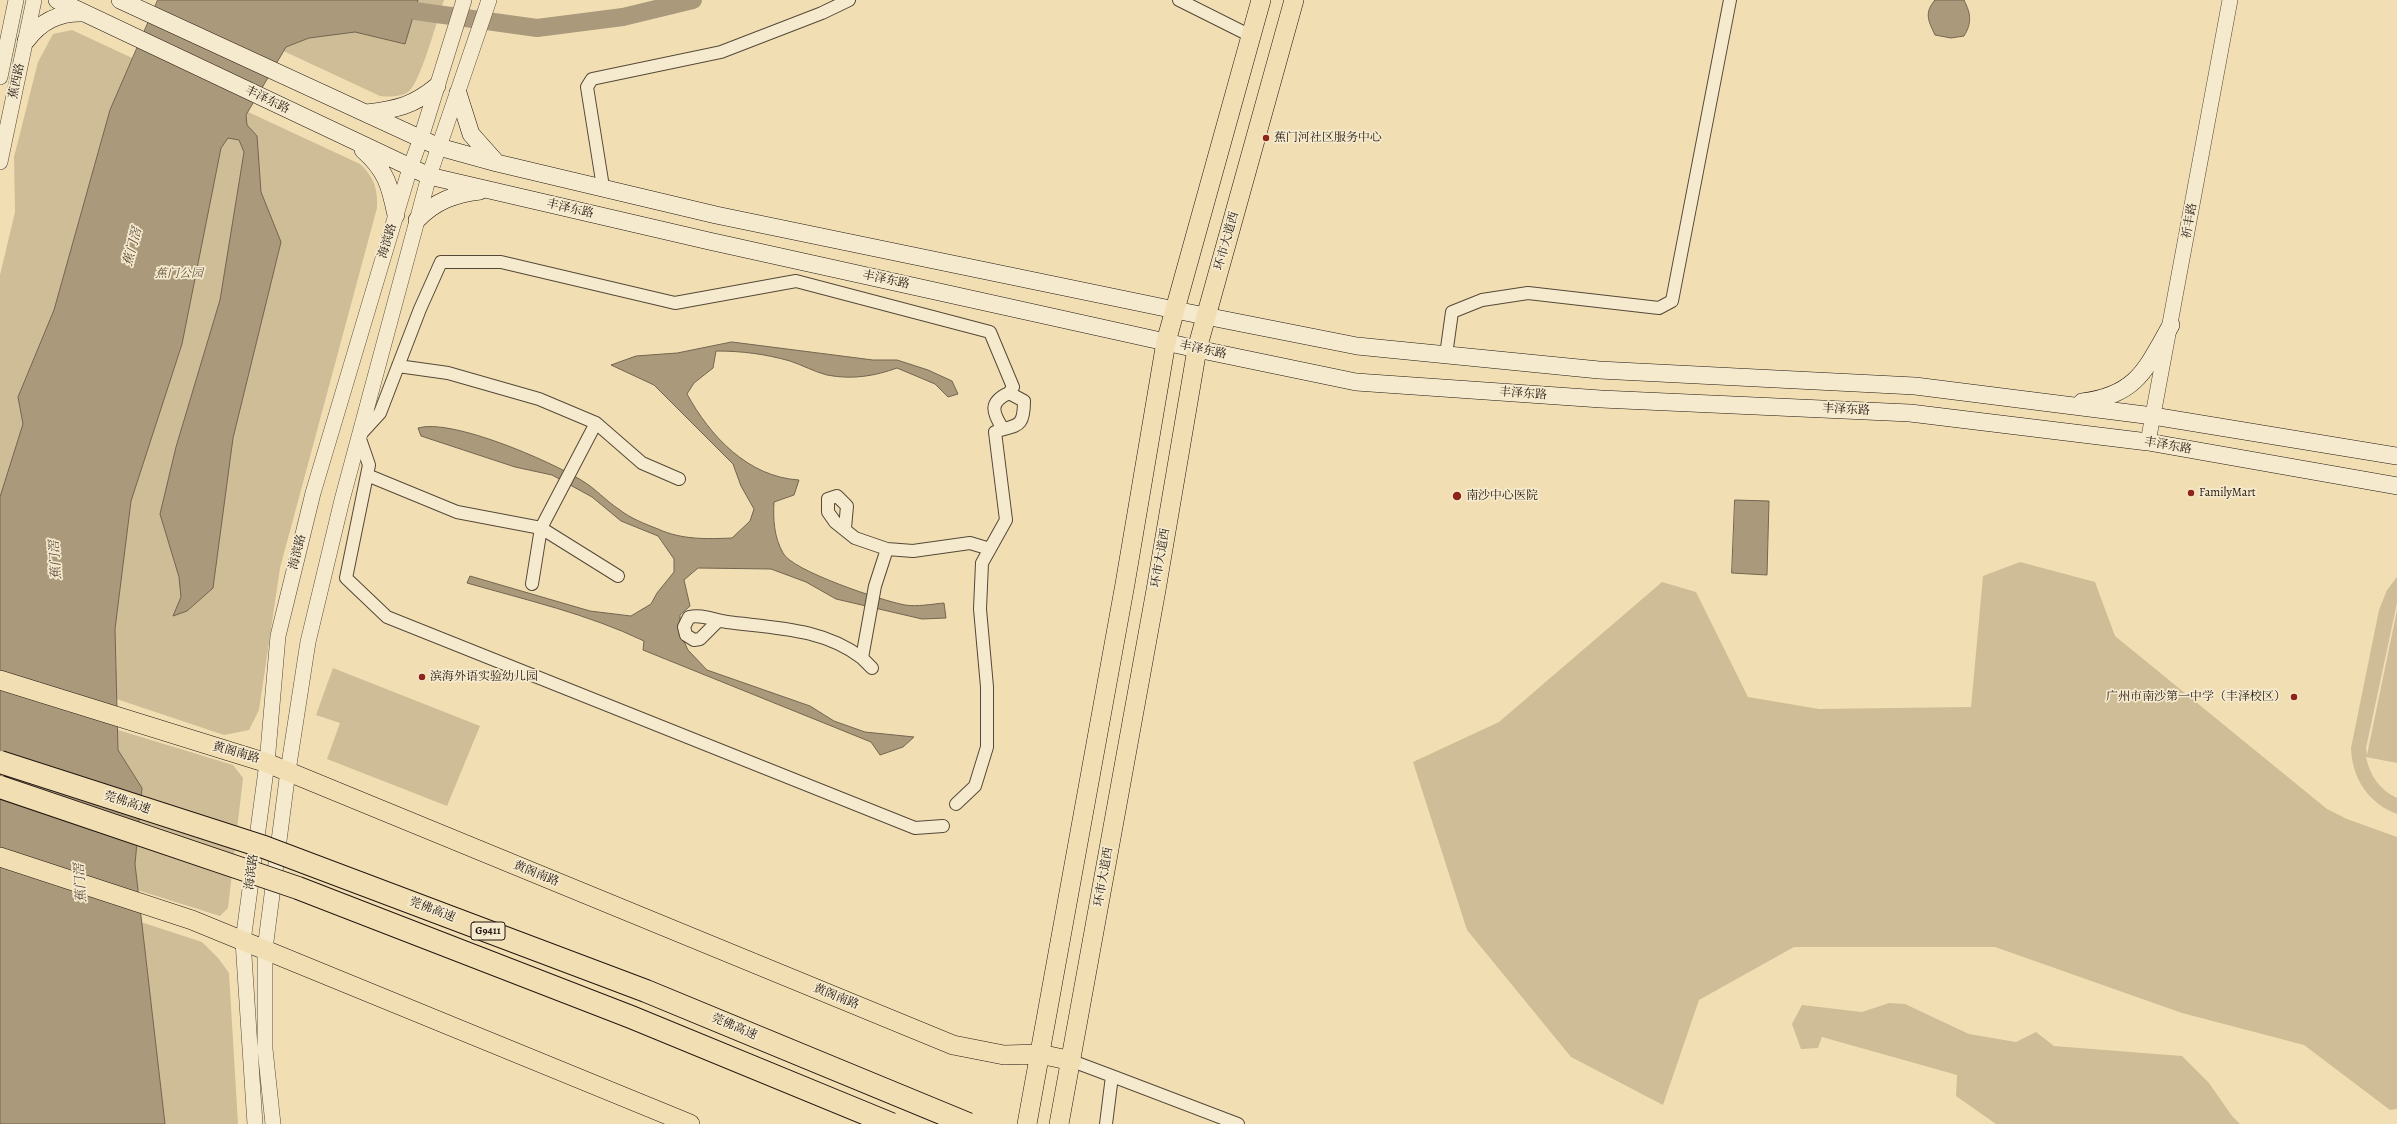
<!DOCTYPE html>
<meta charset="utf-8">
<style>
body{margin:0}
canvas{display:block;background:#f1dfb3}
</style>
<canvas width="2397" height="1124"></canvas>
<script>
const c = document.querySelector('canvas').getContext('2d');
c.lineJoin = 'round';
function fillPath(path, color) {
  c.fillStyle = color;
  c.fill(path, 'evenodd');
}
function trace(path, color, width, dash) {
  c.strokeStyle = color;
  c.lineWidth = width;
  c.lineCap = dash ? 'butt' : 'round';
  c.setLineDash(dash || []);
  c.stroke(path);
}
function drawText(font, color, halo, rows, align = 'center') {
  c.font = font + ' Alegreya,"Noto Serif SC",serif';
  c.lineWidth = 3.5;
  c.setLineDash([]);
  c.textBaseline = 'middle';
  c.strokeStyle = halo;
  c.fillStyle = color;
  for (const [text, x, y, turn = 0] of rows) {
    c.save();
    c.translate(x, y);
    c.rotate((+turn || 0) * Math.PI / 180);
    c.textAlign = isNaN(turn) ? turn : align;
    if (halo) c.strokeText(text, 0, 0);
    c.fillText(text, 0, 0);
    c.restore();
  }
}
fillPath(new Path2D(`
 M174 0H444C438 17 420 85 408 92 400 97 389 97 380 96Z
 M72 30 360 164C374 177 378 189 377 208L280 568 259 710 249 730 224 735 0 660V275L15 212 14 157 38 62 53 34Z
 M2020 562 2095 582 2115 636 2327 809 2347 819 2397 837V1109L2390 1110 2304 1045 2182 1013 1995 947H1794L1699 1000 1663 1105 1571 1057 1467 930 1413 762 1499 722 1662 582 1696 592 1748 697 1819 709 1971 707 1983 576Z
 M2397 577V603L2366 748 2367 755 2397 610V763L2366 757C2370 776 2380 790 2397 798V814C2368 803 2352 778 2351 748L2379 610 2387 590Z
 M333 668 480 726 447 806 327 759 340 723 316 715Z
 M0 694 233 765 243 778 228 908 220 916 0 847Z
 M0 876 202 942 219 959 229 973 238 1124H0Z
 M1889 1003 1905 1004 1969 1034 2016 1042 2036 1032 2054 1046 2182 1056 2209 1083 2232 1116 2240 1124H1996L1956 1096 1957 1075 1822 1037 1818 1048 1801 1049 1792 1024 1802 1005 1862 1012Z`), '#cebd97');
const water = new Path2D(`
 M158 0H418L405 44 355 32 309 38 286 47 246 115 247 125 257 136 261 192 281 242 233 438 213 588 187 611 173 616 181 597 179 577 160 514 176 447 220 300 244 152 239 140 228 138 221 148 182 344 131 501 115 629 118 750 142 788 135 864 165 1124H0V497L23 424 18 397 54 310 110 110Z
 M1935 0H1964C1971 14 1972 23 1964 36L1951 38 1935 35C1928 20 1924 13 1935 0Z
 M732 342 873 360H897L928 370 952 381 958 394 948 397 935 384 897 368C875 376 852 380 827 375 815 372 802 365 790 361 765 354 742 351 716 351L713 368 694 383 687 394C710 436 748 477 799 480L794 495 774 502C773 519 774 537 783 553 792 571 883 601 905 605 917 607 932 604 944 603L946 618 922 619 836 599 806 582 771 569 698 568 684 580 690 606 680 615V633L688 650 707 670 810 706 834 721 865 732 914 737 903 747 880 755 871 742 643 650 644 641C588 614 526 600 467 583L470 576 590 611 631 616 651 604 657 593 674 572V559L658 536 621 521 592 497 552 475 515 467 421 436 418 428C452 418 550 461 581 480 595 488 606 501 620 510 630 518 645 524 658 529 682 540 707 539 732 538L750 521 754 509 741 486 733 464 654 385 611 365 636 356 677 353Z
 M1735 500 1769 501 1767 575 1732 573Z`);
fillPath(water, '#aa9a7b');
trace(water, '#736550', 1);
trace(new Path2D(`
 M415 11 537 28 623 17 693 0`), '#aa9a7b', 18);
const minor = new Path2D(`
 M1179 0 1251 36
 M603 187 587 87 592 79 721 52 822 13 849 0
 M1446 355 1452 312 1482 300 1528 293 1659 308 1672 301 1730 0
 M398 366 448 373 539 399 596 423 642 463 679 479
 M367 475 457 512 541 528 596 423
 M845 528 847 506 837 496 828 499V512L835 522 855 538 887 549 913 551 970 543 990 549
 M532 584 541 528 618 576
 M718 621 700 639 694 640 686 635 684 627 689 617C702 614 713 620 727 622 774 628 823 628 862 658
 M872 668 862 658 875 586 887 549
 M956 804 975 786 987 747V687L980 609 982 563 1006 520 995 432C1016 424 1024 430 1024 401L1009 393C989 402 992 412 1003 429
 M943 826 915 828 387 617 346 578 369 465 359 436 380 413 420 309 441 262H501L675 303 796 281 990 332 1013 387 1009 393
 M1072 1061 1112 1076 1106 1124
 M1112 1076 1238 1124`);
const tertiary = new Path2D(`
 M0 77 16 0
 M0 162 34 0
 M2148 442 2230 0
 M255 1124 243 941 267 763 278 636 313 493 410 168 421 138 464 0
 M273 1124 265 1049V949L288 771 308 642 342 500 429 176 489 0`);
const secondary = new Path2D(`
 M57 0 429 176 709 241 1197 349 1356 382 1601 399 1910 413 2148 442 2397 486
 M120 0 439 147 497 163 716 215 1175 310 1357 346 1599 370 1915 386 2153 416 2397 456
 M26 41C41 21 59 12 84 13
 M458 93 471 134 495 161
 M367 113C397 109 413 106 437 86
 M363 150C386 170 390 186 396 215
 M417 220C435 201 455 194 480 191
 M2082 402C2137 395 2146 369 2171 325`);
const primary = new Path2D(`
 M0 680 267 763 953 1045 1004 1055 1040 1054 1072 1061
 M0 857 192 920 690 1124
 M1027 1124 1125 584 1166 342 1261 0
 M1059 1124 1156 590 1197 349 1294 0`);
trace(minor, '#554838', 14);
trace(tertiary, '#554838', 16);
trace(secondary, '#21150f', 18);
trace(primary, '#21150f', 20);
trace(minor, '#f6eace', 12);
trace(tertiary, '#f6eace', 15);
trace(secondary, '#f6eace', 17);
trace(primary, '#f1dfb3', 19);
const motorwayBridge = new Path2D(`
 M0 762 264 847 646 991 968 1124
 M0 787 298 888 631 1017 891 1124`);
trace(motorwayBridge, '#21150f', 24, []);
trace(motorwayBridge, '#f1dfb3', 22);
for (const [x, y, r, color] of [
 [1266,138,4,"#8f2418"],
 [2191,493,4,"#8f2418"],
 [1457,496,5,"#8f2418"],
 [422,677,4,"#8f2418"],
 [2294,697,4,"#8f2418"]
]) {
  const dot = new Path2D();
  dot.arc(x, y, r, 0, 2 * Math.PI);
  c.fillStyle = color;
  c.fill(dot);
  trace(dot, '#f6eace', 1.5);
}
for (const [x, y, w] of [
 [488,931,34]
]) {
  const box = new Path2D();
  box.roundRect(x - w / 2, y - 9, w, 18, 3);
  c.fillStyle = '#f6eace';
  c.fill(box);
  trace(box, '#21150f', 1);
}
drawText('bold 11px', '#21150f', null, [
 ["G9411",488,931]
]);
drawText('12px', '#21150f', '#f6eace', [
 ["蕉西路",17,81,-78],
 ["丰泽东路",267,100,26],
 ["丰泽东路",570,209,13],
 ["祈丰路",2190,221,-80],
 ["海滨路",388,241,-73],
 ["环市大道西",1227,241,-74],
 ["丰泽东路",886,280,12],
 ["丰泽东路",1203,350,12],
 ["丰泽东路",1523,394,4],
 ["丰泽东路",1846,410,3],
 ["丰泽东路",2168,446,10],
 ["海滨路",298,552,-76],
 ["环市大道西",1161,558,-80],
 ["黄阁南路",236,753,16],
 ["莞佛高速",127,803,18],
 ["海滨路",252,872,-82],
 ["黄阁南路",536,874,22],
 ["环市大道西",1104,877,-80],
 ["莞佛高速",432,910,21],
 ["黄阁南路",836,997,22],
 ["莞佛高速",734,1027,23]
]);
drawText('12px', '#21150f', '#f6eace', [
 ["蕉门河社区服务中心",1274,138],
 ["FamilyMart",2199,493],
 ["南沙中心医院",1466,496],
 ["滨海外语实验幼儿园",430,677],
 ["广州市南沙第一中学（丰泽校区）",2286,697,"right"]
], 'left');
drawText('italic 12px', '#5e503f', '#f6eace', [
 ["蕉门公园",179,274]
]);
drawText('italic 13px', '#584a3a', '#f6eace', [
 ["蕉门滘",133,247,-75],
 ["蕉门滘",56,560,-94],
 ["蕉门滘",81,883,-94]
]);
</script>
